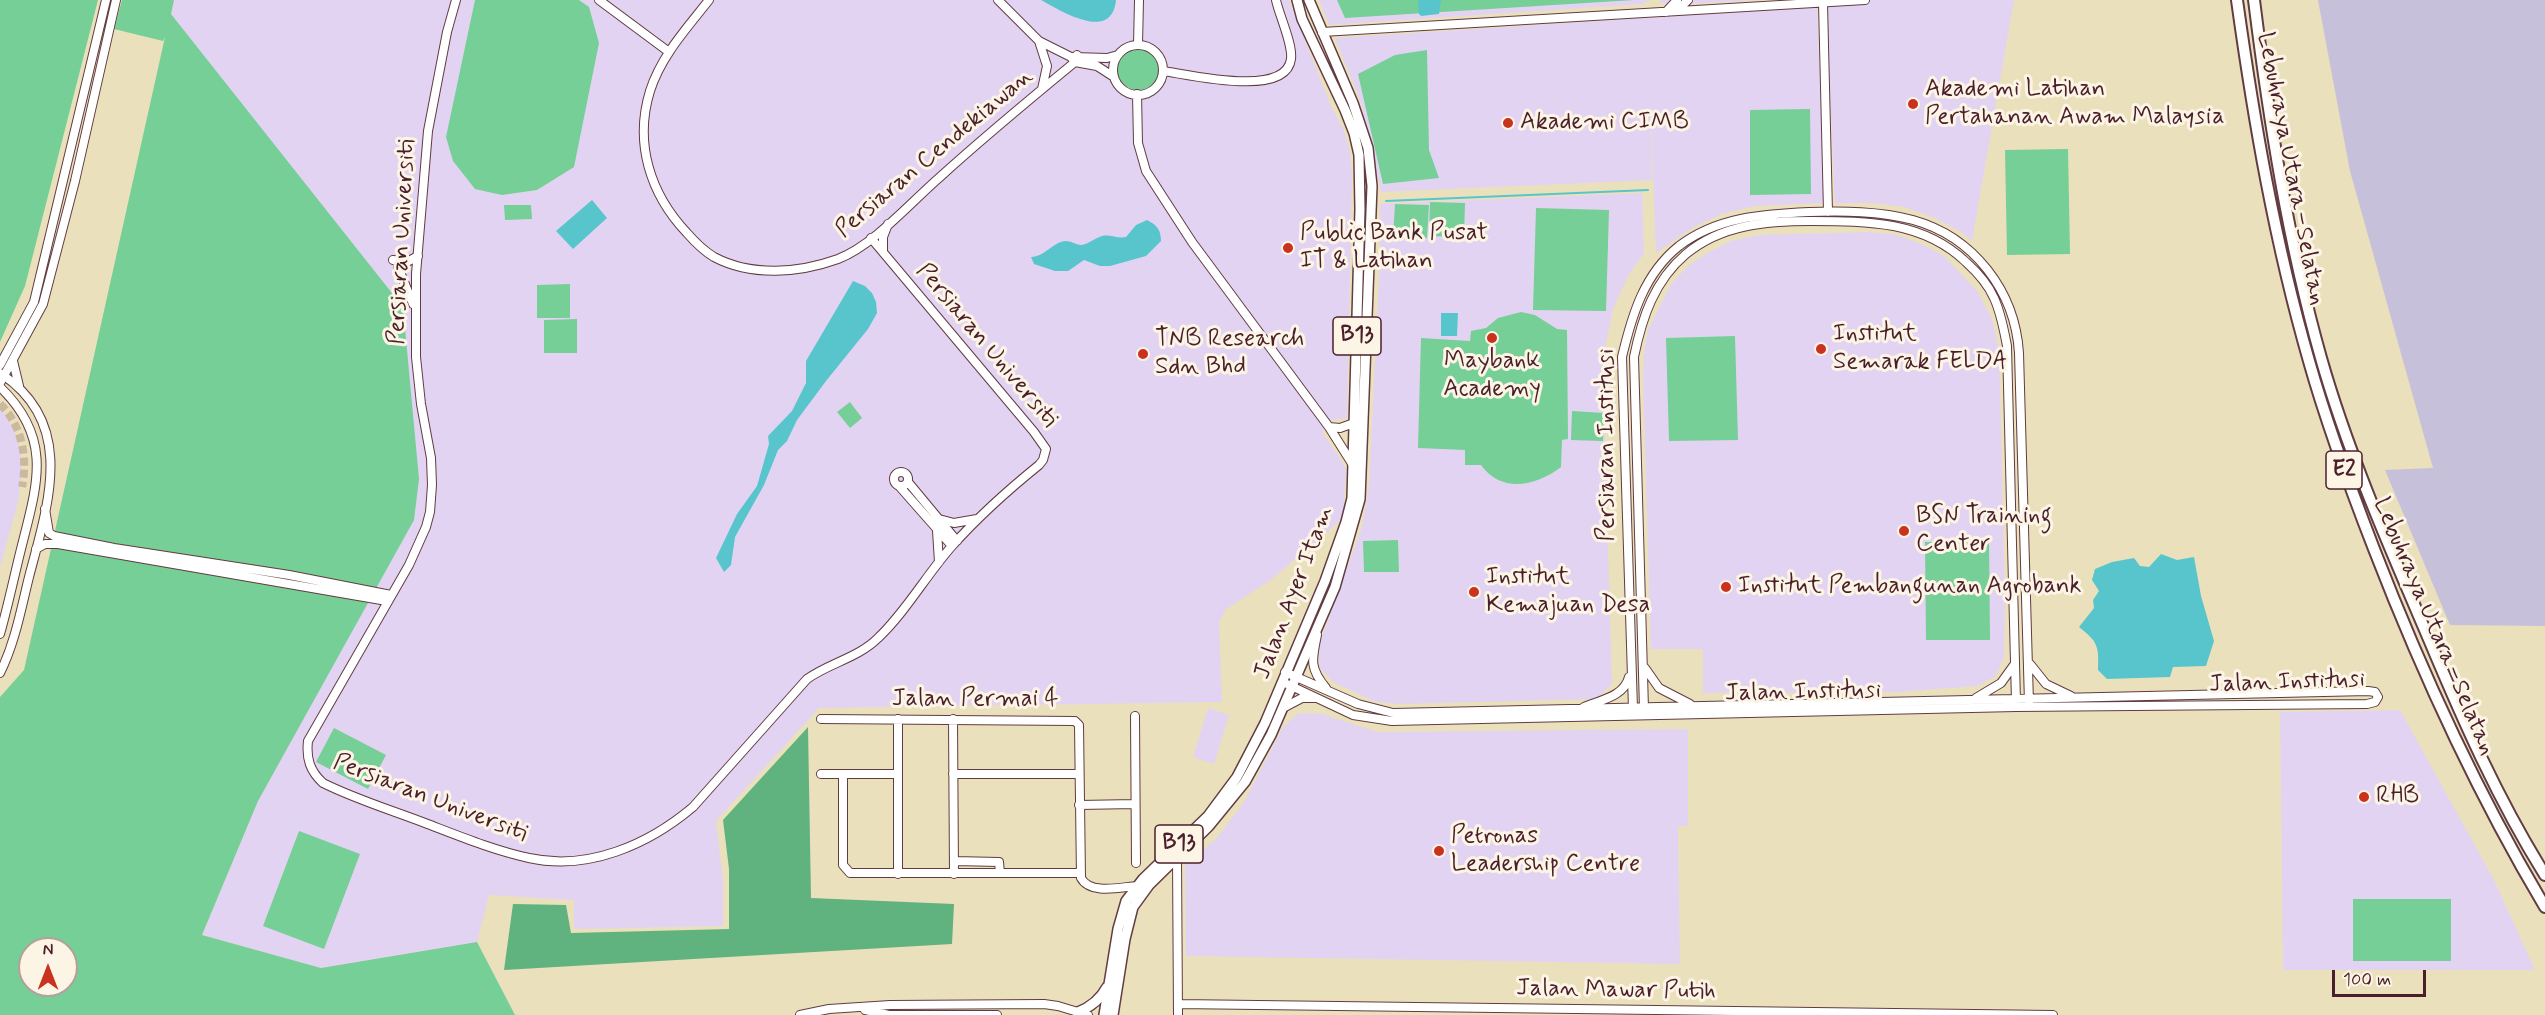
<!DOCTYPE html>
<meta charset="utf-8">
<style>
body{margin:0}
#map{position:relative;width:2545px;height:1015px;overflow:hidden;background:#eae0bc;font-family:Mynerve,sans-serif}
canvas{display:block}
.north{position:absolute;left:18px;top:937px;width:60px;height:60px;box-sizing:border-box;background:#fcf5e5;border:2px solid #b59f9b;border-radius:50%;rotate:0deg;font-size:16px;font-weight:700;line-height:24px;text-align:center;color:#4a1f2b}
.north::after{content:'';display:block;margin:auto;width:21px;height:27px;background:#c8321e;clip-path:polygon(50% 0,100% 100%,50% 72%,0 100%)}
.scale{position:absolute;left:2332px;top:970px;width:94px;height:27px;box-sizing:border-box;border:3px solid #4a1f2b;border-top:0;padding-left:8px;font-size:18px;line-height:21px;white-space:nowrap;color:#4a1f2b;-webkit-text-stroke:4px #fcf5e5;paint-order:stroke}
</style>
<div id="map">
<canvas width="2545" height="1015"></canvas>
<div class="north">N</div>
<div class="scale">100 m</div>
</div>
<script>
const c = document.querySelector('canvas').getContext('2d');
c.lineJoin = 'round';
function fillPath(path, color) {
  c.fillStyle = color;
  c.fill(path, 'evenodd');
}
function trace(path, color, width, dash) {
  c.strokeStyle = color;
  c.lineWidth = width;
  c.lineCap = dash ? 'butt' : 'round';
  c.setLineDash(dash || []);
  c.stroke(path);
}
function drawText(font, color, halo, rows, align = 'center') {
  c.font = font + ' Mynerve,sans-serif';
  c.lineWidth = 6;
  c.setLineDash([]);
  c.textBaseline = 'middle';
  c.strokeStyle = halo;
  c.fillStyle = color;
  for (const [text, x, y, turn = 0] of rows) {
    c.save();
    c.translate(x, y);
    c.rotate((+turn || 0) * Math.PI / 180);
    c.textAlign = isNaN(turn) ? turn : align;
    if (halo) c.strokeText(text, 0, 0);
    c.fillText(text, 0, 0);
    c.restore();
  }
}
fillPath(new Path2D(`
 M174 0H1289L1331 106 1343 128 1350 152 1352 175 1347 418 1332 420 1322 432 1343 463 1346 471 1343 518 1272 579 1225 610 1219 623 1222 702 819 708 716 821 723 881V926L574 929V900L489 895 477 942 321 968 202 935 258 801 171 14Z
 M1319 0H1650L1642 4 1329 25Z
 M1660 0H1762L1686 4 1660 3Z
 M1830 0H2014L1972 241 1961 232 1935 218 1904 207 1872 203H1835L1826 5Z
 M1817 7 1825 203 1755 206 1721 214 1692 228 1656 253 1650 99 1652 180 1381 192 1361 103 1335 38Z
 M1642 193 1644 253 1628 276 1613 309 1605 348 1603 374 1612 684 1596 699 1400 704 1376 702 1333 682 1319 667V645L1362 527 1369 485 1380 256V204Z
 M1870 232 1897 235 1924 245 1944 256 1978 292 1992 319 1998 345 2000 388 2005 601 2004 657 1996 676 1977 686 1897 692 1703 693V649H1651L1643 378 1644 352 1648 330 1671 284 1688 266 1707 253 1731 241 1759 235Z
 M0 407 14 430 20 449 22 471 18 502 0 567Z
 M1208 708 1229 715 1214 764 1193 757Z
 M2400 710 2495 882 2535 970H2283L2280 712Z
 M1299 713 1322 714 1377 732 1688 729V826H1678L1680 964 1186 956 1185 865 1217 838 1244 802 1283 727Z`), '#e3d3f2');
fillPath(new Path2D(`
 M2318 0H2545V626L2450 625 2385 470 2433 468 2350 171Z`), '#c6c0da');
fillPath(new Path2D(`
 M0 0H98L25 286 0 342Z
 M122 0H174L171 14 403 307 419 479 414 520 258 801 202 935 321 968 477 942 515 1015H0V697L24 670 165 37 163 41 114 29ZM30 949H66V985H30Z
 M475 0H579L589 7 599 43 574 167 537 190 502 195 475 189 453 161 446 137Z
 M1337 0H1634L1345 18Z
 M1117 69a21 21 0 1 1 42 0a21 21 0 1 1-42 0Z
 M1427 50 1429 150 1439 178 1383 184 1358 74 1395 55Z
 M1810 109 1811 194 1750 195V110Z
 M2068 149 2070 254 2007 255 2005 150Z
 M1430 202 1465 203 1464 237 1429 236Z
 M1395 204 1429 205 1427 238 1393 237Z
 M504 205H531L532 219 505 220Z
 M1536 208 1609 210 1606 311 1533 310Z
 M570 284V318H537V285Z
 M1521 312 1535 315 1557 329 1567 330 1568 439 1562 440 1561 467C1536 486 1502 494 1481 465H1465V450L1418 448 1421 338 1470 341 1471 331 1486 328 1498 318Z
 M577 319V353H544V320Z
 M1735 336 1738 440 1669 441 1666 338Z
 M850 402 862 418 850 428 837 412Z
 M1572 411 1604 413 1603 441 1571 440Z
 M1398 540 1399 572H1364L1363 541Z
 M1989 541 1990 640H1926L1925 542Z
 M334 728 386 755 368 789 316 762Z
 M299 831 360 854 324 949 263 926Z
 M2353 899H2451V961H2353Z`), '#75cf96');
fillPath(new Path2D(`
 M808 727 811 898 954 904 952 944 504 970 513 904 566 905 571 933 729 929V869L723 820Z`), '#60b27f');
fillPath(new Path2D(`
 M1041 0H1116C1112 43 1061 11 1041 0Z
 M1418 0H1441L1439 14 1421 16 1419 14Z
 M592 200 607 218 573 249 556 231Z
 M1147 220C1157 225 1161 230 1161 241L1146 256 1110 266H1100L1084 260 1068 271H1055L1034 264 1031 257C1045 257 1052 242 1066 241 1071 241 1075 244 1080 245 1087 245 1095 238 1102 236 1111 234 1117 239 1126 237L1136 225Z
 M853 281 865 286 872 293 876 302 877 313 868 329 826 381 797 420 787 441 778 450 764 485 735 537 731 565 724 572 716 558 737 514 757 486 769 444 768 436 792 411 806 383V361Z
 M1441 313H1458L1457 336H1441Z
 M2161 554 2177 560 2194 557 2201 596 2214 641 2206 666 2173 667 2170 677 2107 679 2098 670C2099 646 2098 642 2079 627L2094 608 2093 600 2099 591 2092 580 2095 569 2112 562 2134 558 2140 566 2149 567Z`), '#58c5cd');
trace(new Path2D(`
 M1386 201 1648 190`), '#58c5cd', 2);
trace(new Path2D(`
 M0 404C22 425 28 458 22 487`), '#cab99f', 8, [8, 4]);
const minor = new Path2D(`
 M456 0 447 32 428 131 416 274V357L421 404 431 458 432 485 430 512 426 527 409 565 308 741C306 759 310 771 323 783 355 799 391 810 425 823 459 836 493 850 529 858 588 871 648 845 693 807L807 679C829 663 858 658 878 638 905 613 927 574 952 546 979 516 1008 490 1039 465L1043 460 1046 449 1034 432 871 238
 M599 0 669 52
 M709 0C687 28 661 56 650 91 634 143 650 194 687 233 694 241 704 251 714 257 752 277 799 273 838 259 874 245 911 202 940 177 984 137 1030 99 1075 62L1077 55
 M998 0 1039 41 1071 57 1075 62 1097 66 1114 77
 M1823 3 1828 212
 M1677 11 1688 0
 M1666 12 1677 0
 M1322 32 1865 0
 M1039 41 1047 66 1042 89
 M1138 45 1139 0
 M1113 70a25 25 0 1 1 50 0a25 25 0 1 1-50 0Z
 M1073 57 1107 58 1118 55
 M1163 71C1191 75 1286 98 1291 59 1293 44 1279 15 1276 0
 M1137 94 1138 143 1146 171 1192 242 1329 427 1353 465
 M883 252V237L888 224
 M393 260 407 262 418 256
 M398 267 413 304
 M13 361 19 386
 M0 365 34 302 106 0
 M0 383 43 304 75 181 116 0
 M0 387C54 439 37 485 21 549 14 577 8 606 0 634
 M1329 427 1340 428 1354 423
 M894 479a7 7 0 1 1 14 0a7 7 0 1 1-14 0Z
 M908 482 957 541
 M900 487 952 546
 M45 509 49 533 54 536 114 548 289 575 391 595
 M939 519 954 523 977 519
 M937 531 939 562
 M36 549 45 544H58L387 601
 M1317 635C1312 659 1309 668 1326 688
 M2030 664 2046 684 2071 696
 M1645 668 1659 688 1690 704
 M1285 672 1358 704 1393 713 2368 691 2375 692 2378 697 2375 702 2367 704 2016 707 1392 721 1353 715 1287 684
 M0 673C15 643 21 609 29 577 48 504 77 423 0 373
 M1976 698 2001 683 2014 665
 M1584 707C1600 700 1624 697 1629 677
 M1283 708 1302 698H1316
 M1633 709 1622 357C1632 315 1644 274 1679 246 1717 217 1763 214 1809 212 1843 211 1879 211 1913 220 1974 237 2015 291 2019 353L2029 703
 M1644 709 1634 357C1642 318 1654 281 1686 254 1722 224 1768 221 1812 221 1868 221 1923 221 1966 262 1977 272 1988 284 1994 298 2001 313 2004 330 2007 346L2016 702
 M1135 716 1136 863
 M821 719 1075 721 1079 725 1081 878C1090 895 1121 887 1137 886
 M953 719 954 874
 M821 774H898
 M843 774V865L850 873H1081
 M953 774H1079
 M1079 805 1135 804
 M1177 858 1178 1015
 M954 861 999 862 1000 873
 M898 874V719
 M1178 1004 2053 1015
 M865 1010 889 1015H997
 M800 1015 829 1009 890 1005 1044 1004 1058 1006 1088 1015`);
const major = new Path2D(`
 M1078 1012C1091 1007 1100 1000 1107 987
 M1104 1015 1118 929 1126 901 1143 879 1208 816 1237 777 1265 723 1325 581 1346 522 1352 498 1360 209 1359 155 1354 133 1345 110 1302 19 1297 0
 M1113 1015 1125 939 1133 907 1149 885 1209 826 1245 782 1271 735 1335 587 1360 499 1372 186 1368 148 1353 103 1309 0`);
const highway = new Path2D(`
 M2237 0C2254 122 2275 243 2309 361 2327 425 2350 487 2374 549 2422 673 2477 793 2545 907
 M2254 0C2269 120 2288 241 2321 358 2348 453 2389 546 2428 637 2462 718 2498 800 2545 875`);
trace(minor, '#623c41', 10);
trace(major, '#623c41', 12);
trace(highway, '#623c41', 14);
trace(minor, '#fff', 8);
trace(major, '#fff', 9);
trace(highway, '#fff', 10);
for (const [x, y, r, color] of [
 [1913,104,6,"#c8321e"],
 [1508,123,6,"#c8321e"],
 [1288,248,6,"#c8321e"],
 [1492,338,6,"#c8321e"],
 [1821,349,6,"#c8321e"],
 [1143,354,6,"#c8321e"],
 [1904,531,6,"#c8321e"],
 [1726,587,6,"#c8321e"],
 [1474,592,6,"#c8321e"],
 [2364,797,6,"#c8321e"],
 [1439,851,6,"#c8321e"]
]) {
  const dot = new Path2D();
  dot.arc(x, y, r, 0, 2 * Math.PI);
  c.fillStyle = color;
  c.fill(dot);
  trace(dot, '#fcf5e5', 2);
}
for (const [x, y, w] of [
 [1357,336,48],
 [2344,470,36],
 [1179,844,48]
]) {
  const box = new Path2D();
  box.roundRect(x - w / 2, y - 19, w, 38, 4.5);
  c.fillStyle = '#fcf5e5';
  c.fill(box);
  trace(box, '#4a1f2b', 1.5);
}
drawText('bold 22px', '#4a1f2b', null, [
 ["B13",1357,336],
 ["E2",2344,470],
 ["B13",1179,844]
]);
drawText('24px', '#4a1f2b', '#fcf5e5', [
 ["Akademi Latihan",1925,90],
 ["Pertahanan Awam Malaysia",1925,118],
 ["Akademi CIMB",1520,123],
 ["Public Bank Pusat",1300,234],
 ["IT & Latihan",1300,262],
 ["Institut",1833,335],
 ["Semarak FELDA",1833,363],
 ["TNB Research",1155,340],
 ["Sdn Bhd",1155,368],
 ["Maybank",1492,362,"center"],
 ["Academy",1492,390,"center"],
 ["BSN Training",1916,517],
 ["Center",1916,545],
 ["Institut",1486,578],
 ["Kemajuan Desa",1486,606],
 ["Institut Pembangunan Agrobank",1738,587],
 ["RHB",2376,797],
 ["Petronas",1451,837],
 ["Leadership Centre",1451,865]
], 'left');
drawText('24px', '#4a1f2b', '#fcf5e5', [
 ["Persiaran Cendekiawan",935,154,-40],
 ["Lebuhraya Utara–Selatan",2290,169,79],
 ["Persiaran Universiti",403,242,-87],
 ["Persiaran Universiti",986,346,50],
 ["Persiaran Institusi",1608,445,-90],
 ["Jalan Ayer Itam",1295,593,-69],
 ["Lebuhraya Utara–Selatan",2433,627,67],
 ["Jalan Institusi",2287,683,-2],
 ["Jalan Institusi",1803,693,-1],
 ["Jalan Permai 4",975,700],
 ["Persiaran Universiti",430,799,21],
 ["Jalan Mawar Putih",1616,991,1]
]);
</script>
